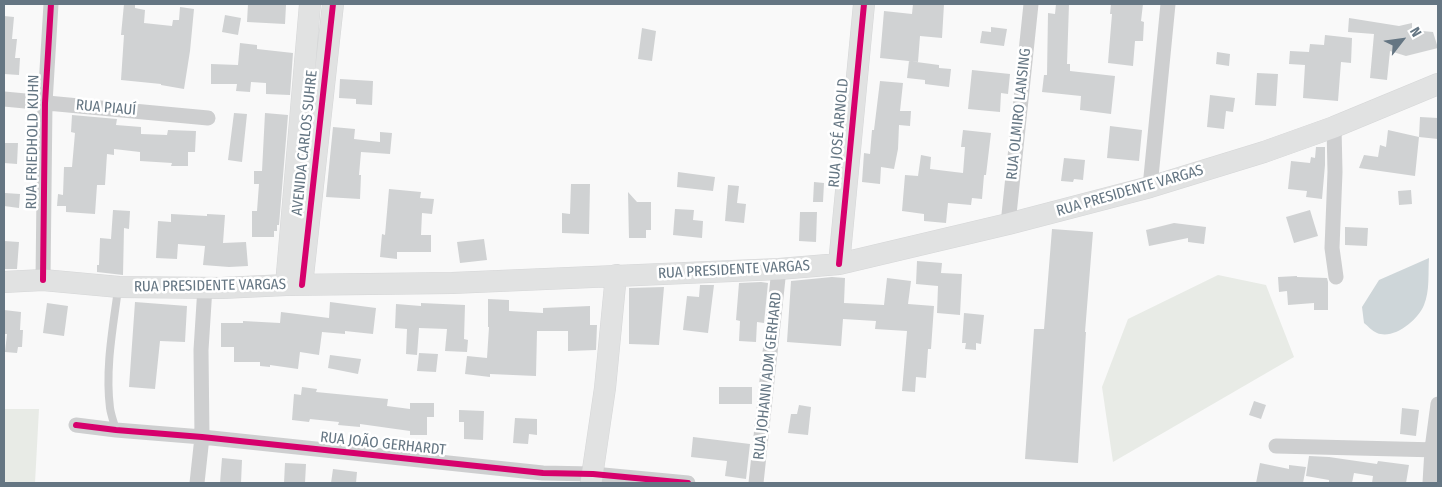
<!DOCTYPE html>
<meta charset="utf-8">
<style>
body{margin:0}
#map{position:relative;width:1442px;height:487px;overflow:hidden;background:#f9f9f9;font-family:"Fira Sans Condensed",sans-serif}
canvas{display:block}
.frame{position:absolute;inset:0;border:5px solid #657683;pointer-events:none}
.north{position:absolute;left:1377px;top:15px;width:50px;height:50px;-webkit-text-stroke:4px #fff;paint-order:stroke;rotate:60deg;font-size:14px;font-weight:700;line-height:20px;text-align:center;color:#657683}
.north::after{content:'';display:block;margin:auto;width:18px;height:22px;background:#657683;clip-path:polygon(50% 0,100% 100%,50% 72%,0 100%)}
</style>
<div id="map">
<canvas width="1442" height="487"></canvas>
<div class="frame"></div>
<div class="north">N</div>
</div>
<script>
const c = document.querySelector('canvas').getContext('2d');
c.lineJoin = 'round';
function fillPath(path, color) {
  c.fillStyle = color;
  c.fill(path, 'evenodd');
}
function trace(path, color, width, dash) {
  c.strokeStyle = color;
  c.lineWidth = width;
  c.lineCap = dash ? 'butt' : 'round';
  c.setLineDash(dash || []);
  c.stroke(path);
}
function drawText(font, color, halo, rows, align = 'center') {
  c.font = font + ' "Fira Sans Condensed",sans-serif';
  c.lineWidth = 5;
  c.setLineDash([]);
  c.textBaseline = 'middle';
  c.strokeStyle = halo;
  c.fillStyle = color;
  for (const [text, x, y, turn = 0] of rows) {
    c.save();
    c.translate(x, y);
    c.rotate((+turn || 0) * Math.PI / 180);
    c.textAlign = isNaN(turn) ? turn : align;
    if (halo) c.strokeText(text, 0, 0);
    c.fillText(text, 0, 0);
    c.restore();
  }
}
fillPath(new Path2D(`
 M1218 275 1266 285 1294 357 1113 462 1102 387 1128 319Z
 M4 409H39L35 483H4Z`), '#e8ebe6');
fillPath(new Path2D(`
 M1429 258C1428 272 1430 291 1424 305 1418 320 1394 340 1377 333 1372 331 1368 326 1364 323L1362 307 1379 280Z`), '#ced6d9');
fillPath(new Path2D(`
 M124 4H135V8L145 10 144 23 172 26 173 20H179L180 7 194 9 190 51 184 89 161 85V84L121 80 124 35H121Z
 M248 4 286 5 285 24 247 22Z
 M913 4H944L942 38 920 36 918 62 880 58 884 11 912 14Z
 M1056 4H1069L1067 64H1070V71L1115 76 1111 114 1080 110 1081 96 1042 92 1044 75H1047L1048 13 1055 14Z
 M1111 4H1143L1141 21 1144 22 1143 41H1135L1133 66 1108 63 1112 14H1110Z
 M225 15 241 18 238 35 222 32Z
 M4 16 14 17 12 39H17L15 58H20L19 75 4 74Z
 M1349 18 1399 26 1412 23V30L1433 32 1438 48 1406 56 1390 51 1387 80 1370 78 1374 34 1348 32Z
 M991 27 1007 29 1004 46 980 43 982 31 991 32Z
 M642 28 656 31 652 61 638 59Z
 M1325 35 1352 38 1351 63 1341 62 1338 101 1303 98 1305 65 1289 64 1290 51 1309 52 1310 44 1324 45Z
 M240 43 257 45V49L293 53 290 95 266 94V83L251 82 250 92 236 91 237 84H211V64L238 65Z
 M1217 52 1230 54 1229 66 1216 64Z
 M909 61 939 65V68L951 69 949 87 925 84V80L907 78Z
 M972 70 1010 74 1008 94 1001 93 1000 112 968 109Z
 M1257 73 1278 74 1276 106 1255 105Z
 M340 79 373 81 372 105 356 104V99L339 98Z
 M880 81 903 83 900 111H911L910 126 899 125 898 149 894 169 881 167 880 184 862 182 864 153 870 154 872 130H874Z
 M1210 95 1235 98 1233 112 1226 111 1224 129 1207 127Z
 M234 113 247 114 242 162 228 160Z
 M265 113 288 115 279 225H277V231H274V237H252V211H257L259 184H254V171H262Z
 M72 115 117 119 116 125 141 127V134L167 135 168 130 196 131 195 152H188V166H171L172 163 140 161V152L114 149V155L107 154 105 185H97L95 214 66 212V206H57L58 194 63 195 64 167H72L75 133 71 132Z
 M1420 117 1438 118V139L1419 137 1415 176 1359 168 1364 155 1378 157 1380 145 1386 147 1388 130 1419 137Z
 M1110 126 1142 130 1139 161 1107 158Z
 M333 127 355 129 354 139 380 142V132L392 133 390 154 361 152 359 175H361L360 199 326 197Z
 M963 130 991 133 986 175H984L982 199 972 198 971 205 948 203 946 223 924 221V214L902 211 905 175 918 176 921 155 931 157 930 169 963 173 965 147H961Z
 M4 143H18L17 164 4 163Z
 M1316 147H1325V165L1322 199 1306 197 1307 191 1288 189 1291 161 1310 163 1311 157 1315 158Z
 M1064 158 1085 160 1083 180 1074 179 1073 182 1061 181Z
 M678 172 715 177 713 191 677 187Z
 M814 182 824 183 823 202H813Z
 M571 184H590L589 234 562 233V213L570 214Z
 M728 185 739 186 737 203 746 204 744 223 725 221Z
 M389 189 421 192 420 198 434 199 432 214 422 213 421 235H431V252H397V259L380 257 382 234 385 235Z
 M1411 190 1412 204 1399 205 1398 191Z
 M628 192 637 202H651V230H646V238H629Z
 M5 193 20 194 19 208 4 206Z
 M675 209 694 210 693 220 703 221 702 238 673 235Z
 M113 210 130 211 129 229 124 228 123 275 97 272V265H99L100 238 111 239Z
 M1310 210 1318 236 1294 243 1286 217Z
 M800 212H817L816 242 799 241Z
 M171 214 207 216V214L225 215 223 243 246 242 248 266 229 267 203 265 205 246 178 244 177 259 156 258 158 221 171 222Z
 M1174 223 1206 227 1204 244 1188 242V238L1149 246 1146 230Z
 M1345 227 1368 228 1367 246 1345 245Z
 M1052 229 1093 232 1085 332H1086L1078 463 1025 459 1034 329H1044Z
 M484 239 487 260 460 263 457 242Z
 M4 241 19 242 17 269H4Z
 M917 261 942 263 941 273 962 274 960 315 937 313 938 286 916 284Z
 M1297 276V277L1327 278 1328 282V310H1314V303L1288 305 1287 291 1279 292 1278 277Z
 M832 277 845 278 844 303 884 305 887 278 911 281 908 304 934 306 931 349H928L926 378 916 377 915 392 902 391 907 331 875 329 876 321 843 319 841 346 787 342 791 281Z
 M761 282 768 283 764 323 757 322 756 342 739 341 740 321 736 320 739 283Z
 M700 285H714L708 333 683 330 687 296 699 297Z
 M664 287 659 345 629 344V288Z
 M488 299 509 300V311L543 313V308L590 306V325H597L596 350 568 351V331H537L536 376 490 374V377L465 374 467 356 487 358 489 327H488Z
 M135 302 187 306 185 342 160 341 155 389 129 387Z
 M330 302 376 308 373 334 345 331V334L322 332 319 355 300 352 298 369 270 365V367L260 366V362H234V347H221V323H243V321L280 323 281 312 329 318Z
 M47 303 68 306 64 336 43 333Z
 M421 303 465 305 464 339 468 340 467 352 445 351 447 329 419 328 417 355 406 354 407 329 395 328 396 304 421 306Z
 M4 310 21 312 20 330H23L22 347H18L17 353 5 352 7 334H4Z
 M964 313 984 315 981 344 976 343V350L965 349 966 343H962Z
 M419 353 438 354 436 372 417 371Z
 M330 355 361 359 358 374 328 368Z
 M302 387 317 389 316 392 388 399 387 406 410 409V403H434V417H427V435H410V431L360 424V427L338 425 339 422 310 419 309 422 292 420 294 394 301 395Z
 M719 387H752V404H719Z
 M1254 401 1266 405 1261 419 1249 415Z
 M799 405 811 407 808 435 788 433 791 414H797Z
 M1402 408 1419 410 1416 436 1400 434Z
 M459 410 484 411 483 440 464 439V422H459Z
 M515 418 537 419V435L529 434 528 444 513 443Z
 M693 437 750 444 746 479 725 476 727 461 691 457Z
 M1309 456 1329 457 1377 464 1378 461 1409 465 1406 483H1372L1373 476 1354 473 1352 483H1329V480L1306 476Z
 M222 458 242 460 241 483H220Z
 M285 463 306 464 305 483H284Z
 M1260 463 1289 469V465L1306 467 1303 483H1256Z
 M333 469 357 472 356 483H331Z`), '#d0d2d3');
const secondary = new Path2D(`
 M839 264 864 4
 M4 282 43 280 119 287 222 288 286 285 452 283 779 269 839 264 1008 224 1150 187 1264 152 1334 127 1438 84
 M286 285 310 4
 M302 285 333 4
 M591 483 605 388 616 275`);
trace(secondary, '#d5d6d7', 22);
trace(new Path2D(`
 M116 430C114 423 111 415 110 408 105 368 113 328 118 289`), '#cecfd0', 8);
trace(new Path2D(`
 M4 99 208 118
 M1334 127 1335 172 1332 248 1336 277
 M1150 187 1168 4
 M1008 224 1031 4
 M43 280 45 103 51 4
 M76 425 116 430 202 437 543 473 593 474 688 483
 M1276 446 1438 450
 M197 483 202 437 201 350 205 287
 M756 483 779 269
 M1430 483 1432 449 1438 404`), '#cecfd0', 15);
trace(secondary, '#e1e2e2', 21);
trace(new Path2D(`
 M839 264 864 4
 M43 280 45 103 51 4
 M302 285 333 4
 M76 425 116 430 202 437 543 473 593 474 688 483`), '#d6006c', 6);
drawText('15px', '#657683', '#fff', [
 ["RUA PIAUÍ",106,108,5],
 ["RUA OLMIRO LANSING",1019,114,-84],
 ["RUA JOSÉ ARNOLD",839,133,-85],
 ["RUA FRIEDHOLD KUHN",33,142,-89],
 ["AVENIDA CARLOS SUHRE",305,143,-84],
 ["RUA PRESIDENTE VARGAS",1130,191,-16],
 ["RUA PRESIDENTE VARGAS",734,270,-3],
 ["RUA PRESIDENTE VARGAS",210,286,-1],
 ["RUA JOHANN ADM GERHARD",768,376,-84],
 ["RUA JOÃO GERHARDT",383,444,6]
]);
</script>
